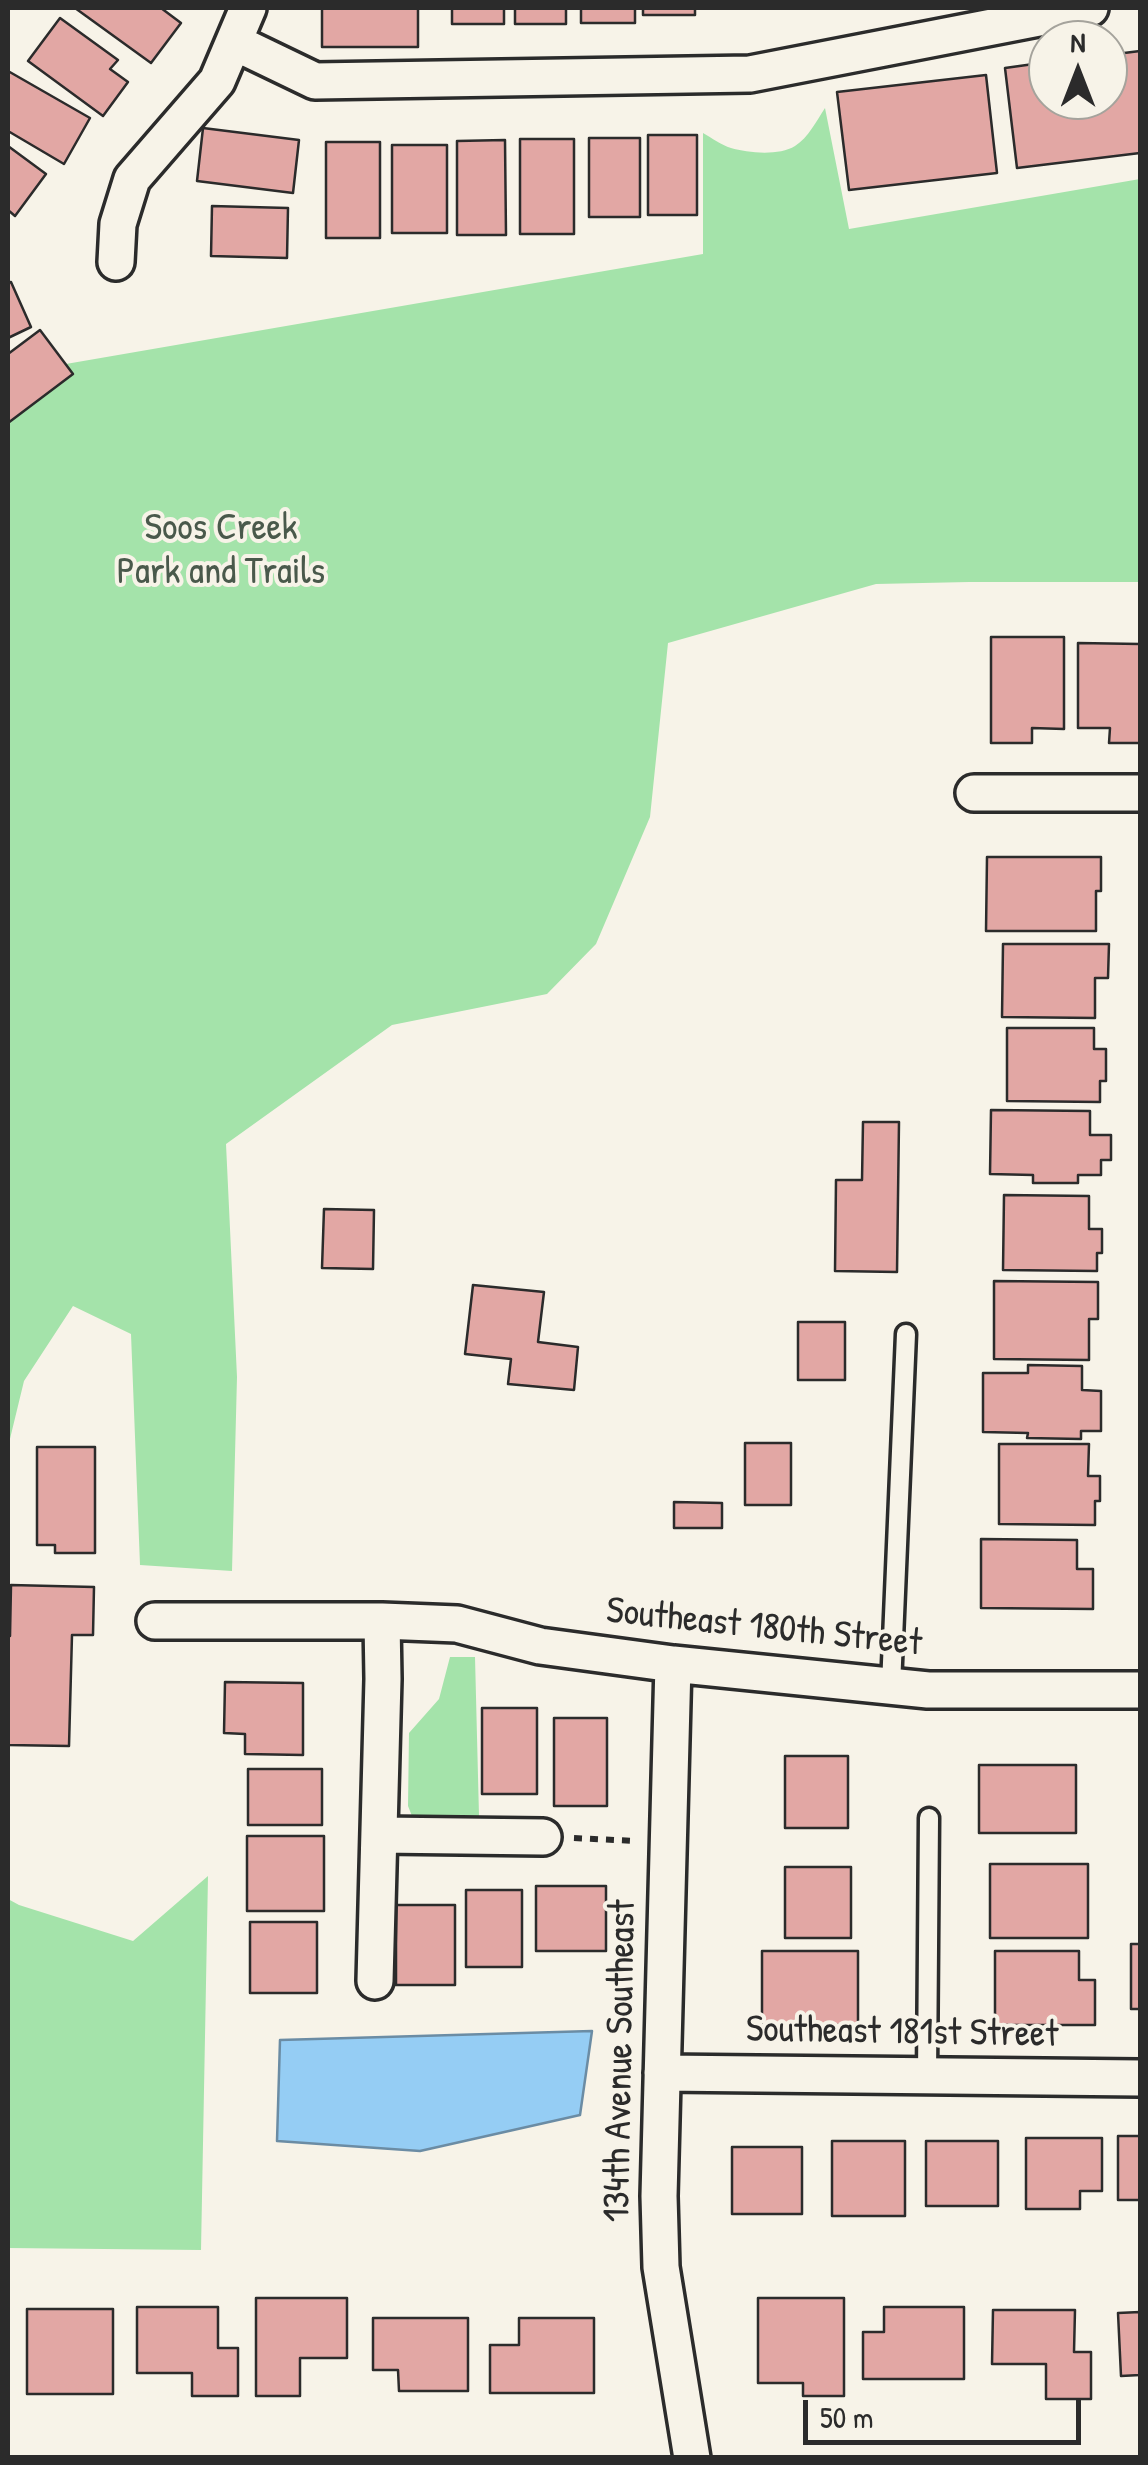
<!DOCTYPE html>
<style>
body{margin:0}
#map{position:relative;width:1148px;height:2465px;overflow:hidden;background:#f7f3e8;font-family:"Patrick Hand",sans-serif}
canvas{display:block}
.frame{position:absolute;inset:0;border:10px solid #2b2b2b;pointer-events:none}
.north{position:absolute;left:1028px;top:20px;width:100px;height:100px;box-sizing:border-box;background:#f7f3e8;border:2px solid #a5a39c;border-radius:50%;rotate:0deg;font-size:28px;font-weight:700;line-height:40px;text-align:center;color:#2b2b2b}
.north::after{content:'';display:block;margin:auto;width:35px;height:45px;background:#2b2b2b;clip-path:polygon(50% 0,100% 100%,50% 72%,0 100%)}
.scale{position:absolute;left:803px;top:2400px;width:278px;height:45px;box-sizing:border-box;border:5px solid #2b2b2b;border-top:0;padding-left:12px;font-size:30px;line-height:35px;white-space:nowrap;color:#2b2b2b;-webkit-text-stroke:8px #f7f3e8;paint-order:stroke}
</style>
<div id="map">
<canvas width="1148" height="2465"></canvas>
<div class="frame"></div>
<div class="north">N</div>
<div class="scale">50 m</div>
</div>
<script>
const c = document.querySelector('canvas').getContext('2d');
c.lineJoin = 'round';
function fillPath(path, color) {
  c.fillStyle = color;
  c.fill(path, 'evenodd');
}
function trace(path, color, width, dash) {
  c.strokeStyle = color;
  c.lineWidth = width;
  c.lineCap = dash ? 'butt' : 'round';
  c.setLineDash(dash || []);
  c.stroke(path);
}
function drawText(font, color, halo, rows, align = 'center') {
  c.font = font + ' "Patrick Hand",sans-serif';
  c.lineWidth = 8;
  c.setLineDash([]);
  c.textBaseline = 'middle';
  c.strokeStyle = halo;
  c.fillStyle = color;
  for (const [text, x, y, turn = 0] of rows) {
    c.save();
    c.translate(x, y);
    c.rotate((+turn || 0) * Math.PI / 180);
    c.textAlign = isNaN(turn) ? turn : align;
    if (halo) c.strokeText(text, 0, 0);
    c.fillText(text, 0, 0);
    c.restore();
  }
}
fillPath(new Path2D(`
 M825 108 849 229 1140 179V582H969L876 584 668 643 650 817 596 944 547 994 392 1025 226 1144 237 1377 232 1571 140 1565 131 1334 73 1306 24 1381 8 1447V374L703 254V133C712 138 721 145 731 148 748 153 779 156 795 146 808 138 817 120 825 108Z
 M450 1657H475L479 1816 428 1819 412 1816 408 1806 409 1733 439 1699Z
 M208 1876 201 2250 8 2248V1899L19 1905 133 1941Z`), '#a4e3aa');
const water = new Path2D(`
 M592 2031 580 2115 420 2151 277 2141 280 2040Z`);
fillPath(water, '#95cdf4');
trace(water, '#6b8ca4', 2.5);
const building = new Path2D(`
 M75 8H161L181 23 151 63Z
 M322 8H418V47H322Z
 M452 8H504V24H452Z
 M515 8H566V24H515Z
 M581 8H635V23H581Z
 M643 8H695V15H643Z
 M60 18 118 60 110 69 128 82 103 116 28 61Z
 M1140 51V153L1017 168 1005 68 1048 62V100H1108V55Z
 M8 71 90 118 64 164 8 131Z
 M986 75 997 173 849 190 837 92Z
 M203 128 299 140 293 193 197 181Z
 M648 135H697V215H648Z
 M589 138H640V217H589Z
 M520 139H574V234H520Z
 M505 140 506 235H457V141Z
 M326 142H380V238H326Z
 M392 145H447V233H392Z
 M8 146 46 174 15 216 8 210Z
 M212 206 288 208 287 258 211 256Z
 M11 282 31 327 8 338V283Z
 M40 330 73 374 8 423V354Z
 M991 637H1064V729L1032 728V743H991Z
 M1078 643 1140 644V743H1109L1110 728H1078Z
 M987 857H1101V891H1096V931H986Z
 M1003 944H1109L1108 978H1095V1018L1002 1017Z
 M1007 1028H1094V1049H1106V1081H1100V1102L1007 1101Z
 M991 1110 1090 1111V1135H1111V1160H1101V1175H1078V1183H1033V1175L990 1174Z
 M863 1122H899L897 1272 835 1271 836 1180H862Z
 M1004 1195 1089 1196V1229H1102V1253H1097V1271L1003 1270Z
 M324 1209 374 1210 373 1269 322 1268Z
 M994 1281 1098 1282V1319H1089V1360L994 1359Z
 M473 1285 544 1292 538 1342 578 1347 574 1390 508 1384 511 1359 465 1354Z
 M798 1322H845V1380H798Z
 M1028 1365 1082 1366V1390L1101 1391V1431H1081V1439L1027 1438 1028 1433 983 1432V1373H1028Z
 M745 1443H791V1505H745Z
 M999 1444H1089L1088 1476H1100V1501H1095V1525L999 1524Z
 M37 1447H95V1553H55V1545H37Z
 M674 1502 722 1503V1528H674Z
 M981 1539 1077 1540V1569H1093V1609L981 1608Z
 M11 1585 94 1587 93 1635H72L69 1746 8 1745V1636H10Z
 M225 1682 303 1683V1755L245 1754V1734L224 1733Z
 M482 1708H537V1794H482Z
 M554 1718H607V1806H554Z
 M785 1756H848V1828H785Z
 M979 1765H1076V1833H979Z
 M248 1769H322V1825H248Z
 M247 1836H324V1911H247Z
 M990 1864H1088V1938H990Z
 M785 1867H851V1938H785Z
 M536 1886H606V1951H536Z
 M466 1890H522V1967H466Z
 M396 1905H455V1985H396Z
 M250 1922H317V1993H250Z
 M1131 1944H1140V2009H1131Z
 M762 1951H858V2025H762Z
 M995 1951H1079V1980H1095V2025H995Z
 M1118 2136H1140V2200H1118Z
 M1026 2138H1102V2191H1080V2209H1026Z
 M832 2141H905V2216H832Z
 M926 2141H998V2206H926Z
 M732 2147H802V2214H732Z
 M256 2298H347V2358H300V2396H256Z
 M758 2298H844V2396H803V2383H758Z
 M137 2307H218V2348H238V2396H192V2373H137Z
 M884 2307H964V2379H863V2332H884Z
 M27 2309H113V2394H27Z
 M993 2310H1075L1074 2352H1091V2399H1046V2364H992Z
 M1140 2312V2375L1121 2376 1118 2313Z
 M373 2318H468V2391H399L398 2370H373Z
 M519 2318H594V2393H490V2345H519Z`);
fillPath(building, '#e2a7a4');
trace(building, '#2b2b2b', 2.5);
const service = new Path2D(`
 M891 1686 906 1334
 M927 2076 929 1818`);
const minor = new Path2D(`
 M234 42 315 81 750 74 1090 8
 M116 262 118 224 132 179 217 81 248 8
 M974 793H1140
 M155 1621H382L457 1624 540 1646 673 1664 928 1690H1140
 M673 1664 659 2196 661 2267 692 2458
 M380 1835 543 1837
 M375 1981 383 1679 382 1621
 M662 2073 1140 2078`);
trace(service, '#2b2b2b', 25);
trace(minor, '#2b2b2b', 42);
trace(new Path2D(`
 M574 1838 637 1841`), '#2b2b2b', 6, [8, 8]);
trace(service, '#f7f3e8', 18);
trace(minor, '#f7f3e8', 35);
drawText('38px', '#49594b', '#f7f3e8', [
 ["Soos Creek",221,529],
 ["Park and Trails",221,573]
]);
drawText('38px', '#2b2b2b', '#f7f3e8', [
 ["Southeast 180th Street",764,1628,6],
 ["Southeast 181st Street",902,2033,1],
 ["134th Avenue Southeast",621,2061,-89]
]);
</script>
